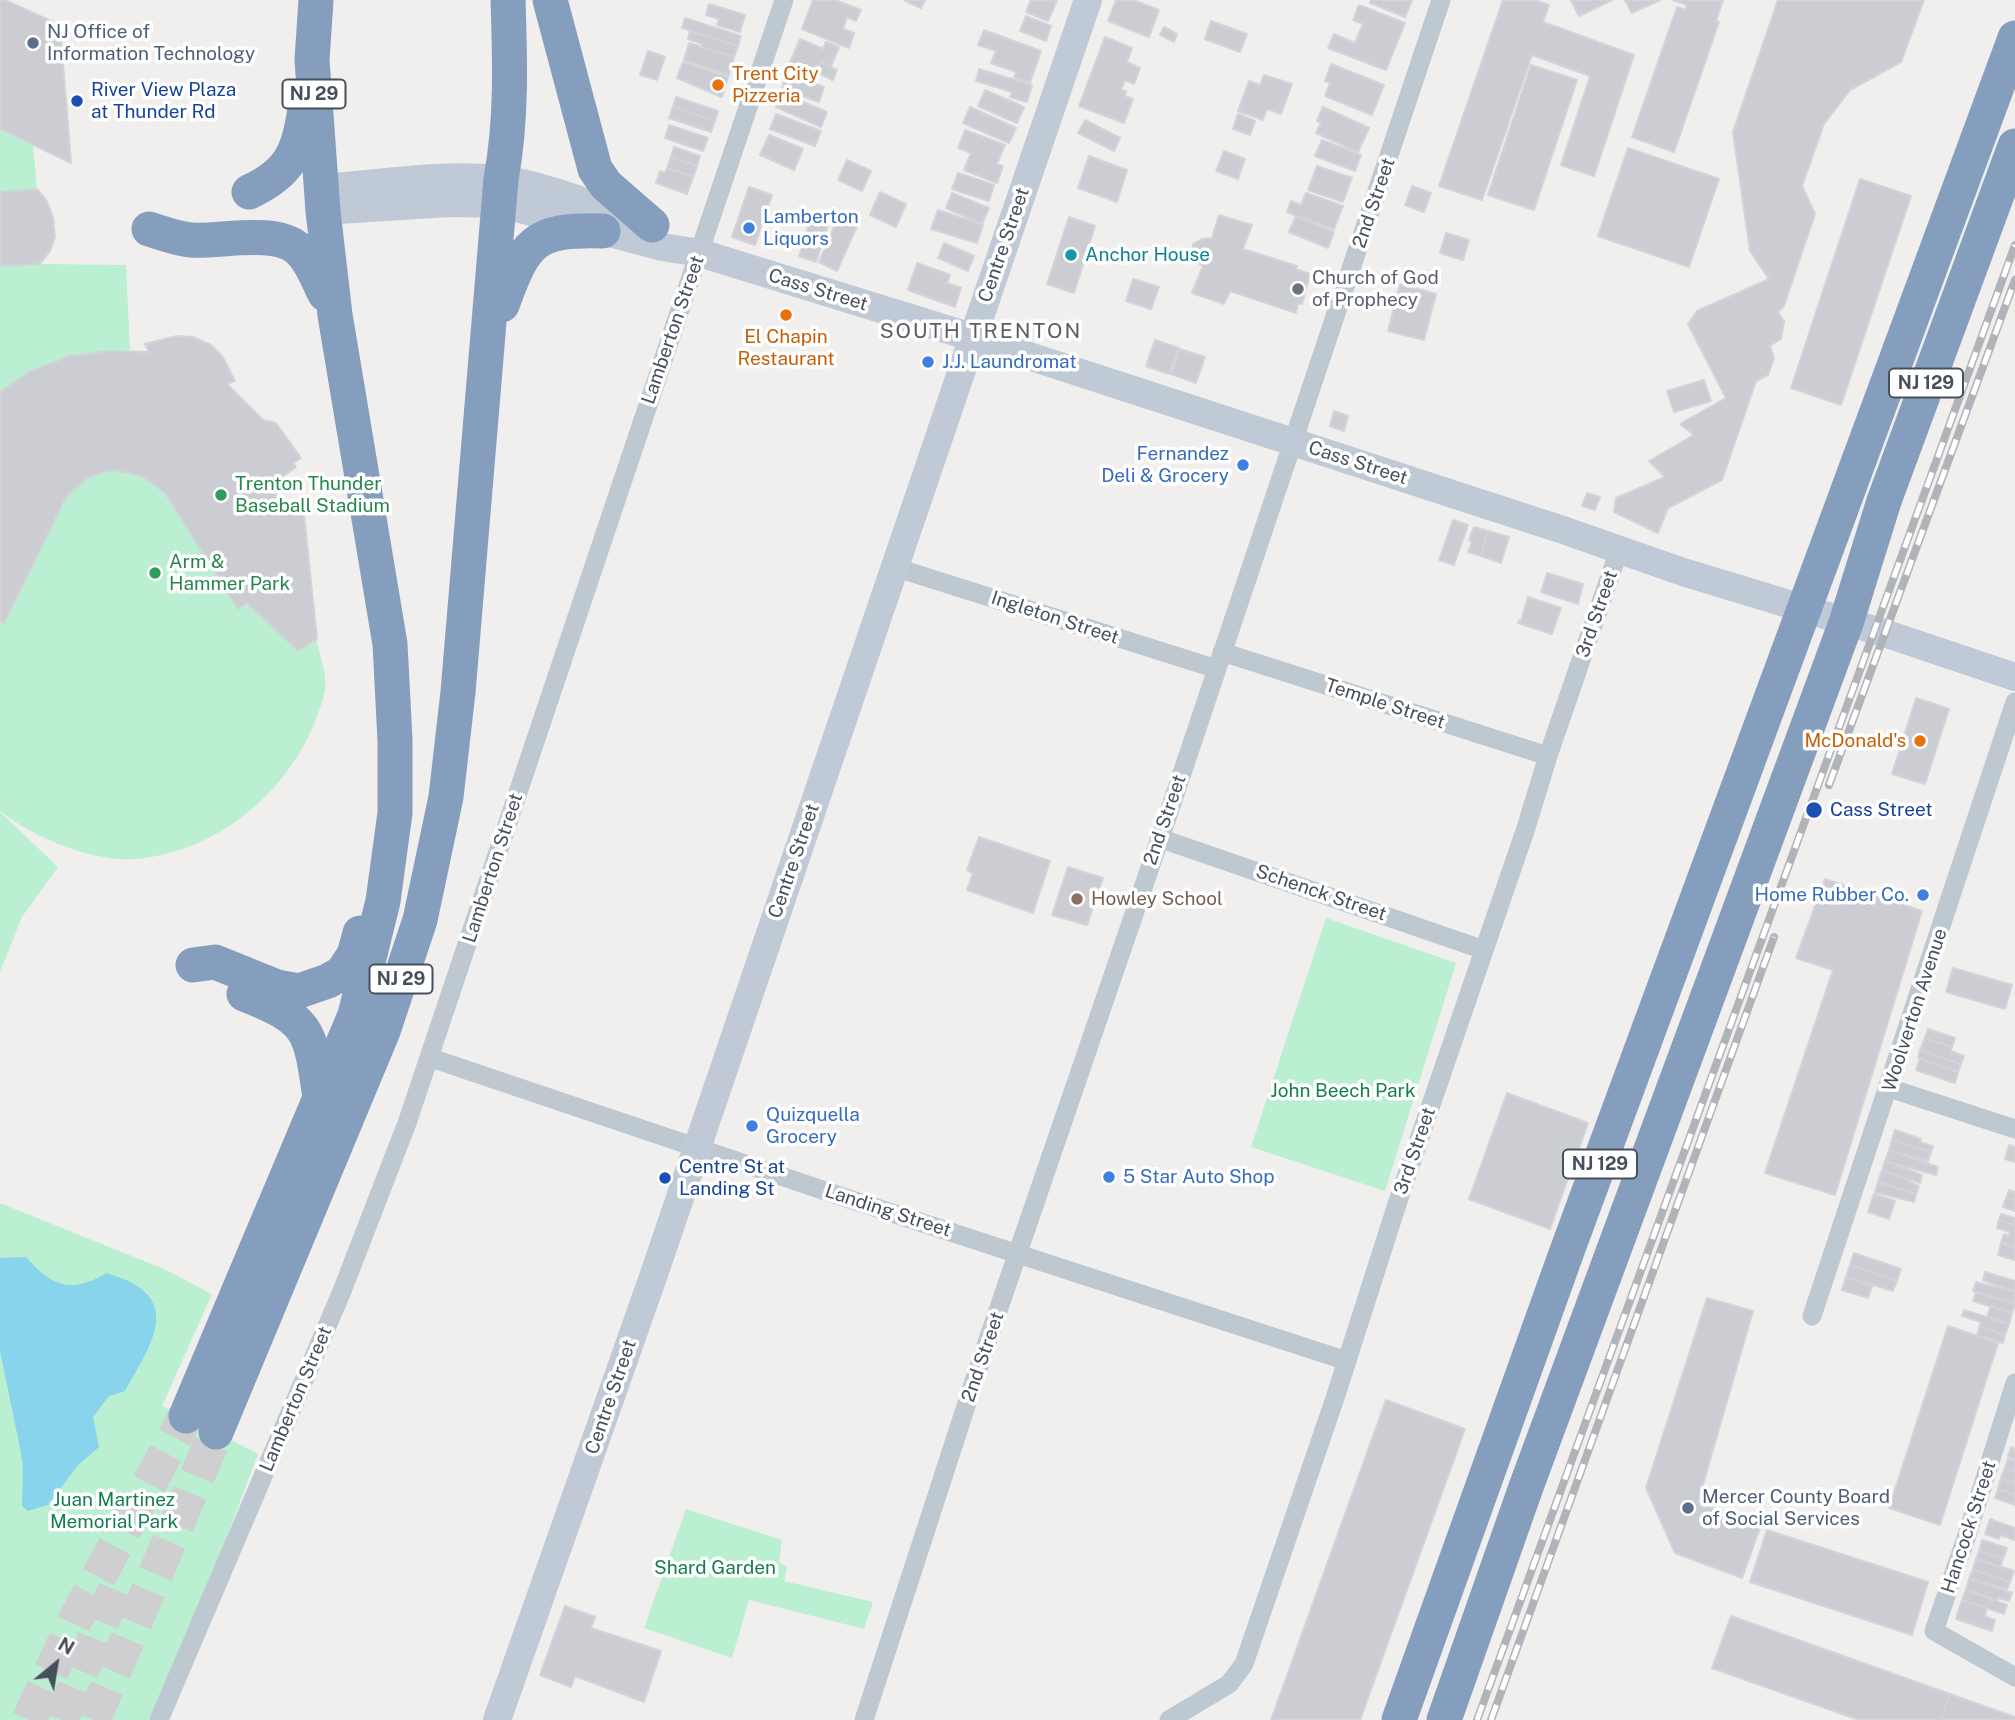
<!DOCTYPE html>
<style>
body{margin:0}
#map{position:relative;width:2015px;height:1720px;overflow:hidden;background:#f1eeee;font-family:"Public Sans",sans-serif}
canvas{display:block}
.north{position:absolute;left:21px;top:1629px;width:70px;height:70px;-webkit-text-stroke:5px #fff;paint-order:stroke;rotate:30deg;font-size:19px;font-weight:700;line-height:28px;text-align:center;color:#46505c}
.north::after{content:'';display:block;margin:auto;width:24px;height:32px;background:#46505c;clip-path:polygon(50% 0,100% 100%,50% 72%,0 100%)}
</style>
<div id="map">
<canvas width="2015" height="1720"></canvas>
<div class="north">N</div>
</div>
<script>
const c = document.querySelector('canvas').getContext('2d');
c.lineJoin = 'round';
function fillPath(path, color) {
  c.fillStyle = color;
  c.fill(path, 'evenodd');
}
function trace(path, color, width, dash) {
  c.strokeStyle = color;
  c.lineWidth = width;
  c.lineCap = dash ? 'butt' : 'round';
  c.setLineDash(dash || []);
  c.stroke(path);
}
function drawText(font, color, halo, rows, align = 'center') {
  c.font = font + ' "Public Sans",sans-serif';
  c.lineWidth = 7;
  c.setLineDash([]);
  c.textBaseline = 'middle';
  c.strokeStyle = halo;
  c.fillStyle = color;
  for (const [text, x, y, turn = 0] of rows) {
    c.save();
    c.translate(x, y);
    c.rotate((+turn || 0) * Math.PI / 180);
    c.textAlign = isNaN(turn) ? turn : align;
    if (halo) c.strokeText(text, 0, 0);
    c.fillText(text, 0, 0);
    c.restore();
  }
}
fillPath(new Path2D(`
 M0 129 33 145 37 189 0 192Z
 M40 264 126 265 130 351 148 352 145 344C186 330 220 335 235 381L227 385 259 414 284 452 270 486 285 508 303 505C307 549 311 594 316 637 319 654 327 673 325 689 323 702 318 713 314 724 284 796 216 851 137 859 93 863 33 837 0 811V266Z
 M0 812 58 867 22 917 0 972Z
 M1326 918 1456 963 1385 1191 1251 1147Z
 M0 1203 164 1269 212 1294 162 1406 186 1416 258 1454 200 1608 149 1720H0Z
 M686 1509 782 1540 779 1562 787 1567 784 1581 873 1602 864 1629 749 1600 732 1658 644 1628Z`), '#bbefd1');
fillPath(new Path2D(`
 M26 1257C52 1287 71 1294 107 1273 117 1277 129 1280 137 1286 179 1312 141 1361 125 1391L109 1396 93 1417 99 1447 78 1465 48 1505 28 1511 22 1506 23 1467 19 1443 0 1351V1258Z`), '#88d4ed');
const building = new Path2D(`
 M0 0H5L60 25 71 163 0 129Z
 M813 0H835L861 10 856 21 847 17 843 29 854 33 849 48 802 29Z
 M904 0H925L921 8Z
 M1031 0H1057L1048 21 1026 12Z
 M1116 0H1133L1159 10 1149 37 1108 21Z
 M1371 0H1412L1405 17 1370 3Z
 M1503 0H1534L1549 5 1543 22 1634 55 1594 176 1561 165 1590 76 1532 55 1482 200 1439 186Z
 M1571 0H1612L1579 16Z
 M1625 0H1660L1632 13Z
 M1673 0H1723L1716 21 1719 22 1674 152 1632 137 1677 7 1685 10 1687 5Z
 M1778 0H1924L1901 62 1850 90 1824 124 1802 186 1815 214 1784 306 1778 312 1784 321 1781 339 1770 346 1774 358 1768 375 1756 381 1722 480 1668 508 1658 533 1614 512 1616 498 1665 477 1649 461 1694 435 1680 424 1726 398 1688 324 1697 311 1769 279 1750 251 1733 132Z
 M709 4 745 15 740 32 717 25 719 19 706 15Z
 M1359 5 1405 23 1386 70 1328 48 1334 34 1355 43 1363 24 1353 20Z
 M1026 16 1051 26 1046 41 1020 31Z
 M685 18 741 36 738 46 682 28Z
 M1211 21 1247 34 1240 52 1205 39Z
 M1164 27 1177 34 1174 42 1160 35Z
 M984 30 1041 51 1030 83 1014 77 1016 72 991 63 996 51 978 45Z
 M690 31 738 46 734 57 702 47V44L688 39Z
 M1105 37 1132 48 1127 62 1140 68 1134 84 1125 80 1121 90 1126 91 1125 96 1133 99 1124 123 1079 106Z
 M800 39 823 49 826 42 839 47 831 66 820 62 813 78 788 67Z
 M689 43 734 57 729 75 684 60Z
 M648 51 665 57 657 80 640 75Z
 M683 62 728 77 722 97 677 78Z
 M821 62 837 70 833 80 816 72Z
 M1331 64 1384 85 1372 115 1325 96 1330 83 1325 81Z
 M1531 65 1577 80 1534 210 1488 195Z
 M979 69 1032 85 1027 102 1010 97 1012 92 976 81Z
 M787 74 824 87 819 102 782 89Z
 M1264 75 1292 84 1281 114 1267 109 1263 120 1238 111 1249 81 1260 85Z
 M985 90 1024 107 1017 123 978 106Z
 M782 93 827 112 821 127 776 107Z
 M676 97 718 111 715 121 673 107Z
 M673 107 715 121 711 132 669 118Z
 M970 107 1016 128 1009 143 963 123Z
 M1323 107 1369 128 1358 152 1316 133 1321 123 1317 121Z
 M776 114 821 131 815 146 770 129Z
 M1238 114 1255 121 1250 135 1233 129Z
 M1085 120 1120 138 1114 151 1078 133Z
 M669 125 708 138 703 151 665 138Z
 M965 130 1005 145 997 164 1003 166 997 183 964 170 971 153 958 148Z
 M769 135 803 149 794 170 760 155Z
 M1322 140 1361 155 1355 171 1315 156Z
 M674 147 700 156 697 166 671 157Z
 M1628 148 1719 179 1689 267 1598 236Z
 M1224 151 1245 159 1238 179 1216 171Z
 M1089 156 1127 170 1117 202 1078 188Z
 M671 157 697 166 693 177 667 168Z
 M847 160 871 171 862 191 838 180Z
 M1317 166 1352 178 1343 202 1308 190Z
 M667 168 693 177 687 194 656 183 660 171 665 173Z
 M958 173 994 185 989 201 952 189Z
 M1860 179 1911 196 1841 405 1791 388Z
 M1412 186 1431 193 1424 212 1405 205Z
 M749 187 772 195 755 245 732 237Z
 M37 189 46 200 53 217 55 237 50 251 40 264 0 266V192Z
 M880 192 906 204 896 227 870 215Z
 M952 193 989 208 982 224 946 208Z
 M1306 193 1343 206 1334 229 1287 212 1291 201 1301 205Z
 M938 210 983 225 977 243 931 229Z
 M1219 215 1252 225 1243 249 1297 266 1296 269 1310 274 1302 304 1298 303 1296 313 1230 291 1224 304 1192 293 1203 266 1192 259 1193 244 1202 239 1212 238Z
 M1296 216 1334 232 1328 248 1289 232Z
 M1069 217 1095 226 1074 293 1047 284Z
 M838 218 857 226 837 271 819 262Z
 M810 220 828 225 816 262 799 256Z
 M1446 233 1469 240 1463 260 1440 253Z
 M944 243 974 256 968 271 938 258Z
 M917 263 950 275 947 283 961 288 955 307 908 290Z
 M1133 279 1159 287 1151 309 1126 301Z
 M1400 284 1436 294 1424 340 1388 331Z
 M177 336 193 337 211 345 222 356 235 381 227 384 263 420 276 423 301 458 293 463 296 467 270 486 285 508 303 505 317 639 298 651 247 603 238 609 165 493 142 476 114 470 100 473 86 479 66 497 4 623 0 621V392L29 372 69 356 109 351 149 352 145 344Z
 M1155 340 1179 348 1169 374 1146 366Z
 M1180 349 1205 357 1196 383 1171 374Z
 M1704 380 1711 401 1674 412 1667 391Z
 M1334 411 1348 416 1344 431 1330 426Z
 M1587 493 1600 497 1595 510 1582 506Z
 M1453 520 1468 525 1454 565 1439 560Z
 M1474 527 1488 531 1481 556 1468 552 1472 542 1469 540Z
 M1488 531 1509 537 1501 563 1481 556Z
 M1547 573 1583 584 1578 604 1541 592Z
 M1528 597 1561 608 1552 634 1518 623 1519 620 1521 621Z
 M1916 698 1949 709 1925 784 1892 774Z
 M979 837 1050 861 1033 913 967 890 973 873 967 870Z
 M1068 867 1103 878 1087 925 1052 915Z
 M1825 879 1922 911 1835 1195 1765 1173 1833 970 1796 958Z
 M1953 968 2012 985 2005 1009 1946 992Z
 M1928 1029 1955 1038 1952 1047 1925 1038Z
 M1925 1038 1952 1047 1951 1051 1964 1056 1961 1064 1920 1050Z
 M1920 1050 1961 1064 1958 1072 1918 1058Z
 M1920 1059 1958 1072 1955 1083 1916 1070Z
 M1507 1093 1588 1123 1550 1229 1469 1199Z
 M1895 1130 1921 1139 1920 1142 1933 1146 1931 1152 1892 1140Z
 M1892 1140 1931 1152 1928 1161 1889 1150Z
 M2009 1145 2015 1147V1162L2005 1159Z
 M1889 1150 1938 1167 1936 1175 1885 1161Z
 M1885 1161 1922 1175 1920 1183 1882 1170Z
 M1882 1170 1907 1179V1181L1919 1186 1916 1194 1878 1182Z
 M1878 1182 1916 1194 1914 1202 1875 1192Z
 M2009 1190 2015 1192V1201L2006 1198Z
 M1874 1194 1895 1201 1889 1219 1868 1212Z
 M2006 1198 2015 1201V1211L2003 1207Z
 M2001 1214 2015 1218V1225L1999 1220Z
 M1999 1220 2015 1225V1238L2009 1236 2010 1232 1997 1228Z
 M2004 1234 2015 1238V1248L2001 1243Z
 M2001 1243 2015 1248V1260L1998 1255Z
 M1854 1253 1901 1269 1897 1281 1850 1265Z
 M1850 1265 1897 1281 1893 1291 1846 1277Z
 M1985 1272 2015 1281V1292L1983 1280Z
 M1846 1277 1872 1286 1868 1298 1842 1290Z
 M1976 1282 2015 1292V1304L1973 1291Z
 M1976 1292 2015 1304 2012 1313 1973 1301Z
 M1707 1298 1753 1311 1698 1502 1761 1525 1742 1578 1675 1553 1646 1488Z
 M1991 1306 2012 1313 2009 1324 1987 1317Z
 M1964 1310 2009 1324 2005 1335 1980 1326 1981 1322 1962 1316Z
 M1948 1326 1998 1343 1940 1525 1889 1508Z
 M1980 1326 2005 1335 2003 1343 1977 1335Z
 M1386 1400 1465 1429 1360 1720H1271Z
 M2011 1447 2015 1449V1459L2008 1456Z
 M2008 1459 2015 1461V1472L2005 1468Z
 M2005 1468 2015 1472V1483L2001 1478Z
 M2001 1478 2015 1483V1495L1998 1489Z
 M1998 1489 2015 1495V1505L1995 1498Z
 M1990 1519 2015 1528V1540L2000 1535 1999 1539 1985 1534Z
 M1767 1530 1928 1582 1912 1635 1750 1582Z
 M1982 1540 2007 1548 2003 1559 1979 1551Z
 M1979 1551 2003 1559 2000 1567 1976 1559Z
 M1976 1559 2014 1571 2010 1582 1973 1569Z
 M1973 1569 2010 1582 2007 1589 1969 1579Z
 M1969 1579 2012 1593 2009 1601 1998 1598 1997 1600 1966 1590Z
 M1966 1590 2007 1605 2004 1614 1962 1600Z
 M1962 1600 1987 1608 1985 1616 1995 1620 1992 1631 1956 1619Z
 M565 1606 595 1617 591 1628 661 1651 644 1702 575 1676 571 1687 540 1675Z
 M1731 1616 1950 1694 1941 1720H1859L1712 1668Z
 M1950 1694 2015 1717V1720H1941Z`);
fillPath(building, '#cbcdd3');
trace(building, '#d2d4da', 2);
trace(new Path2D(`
 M29 1720 74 1622 186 1416
 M61 1720 120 1578
 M93 1720 216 1432`), '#cfced1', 35, [35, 18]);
trace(new Path2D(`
 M894 567 1217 669
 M1222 652 1548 756
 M1159 838 1484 950
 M431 1058 852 1200 1347 1361
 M1889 1088 2015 1129
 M1812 1316 2015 702
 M2015 1383 1967 1535 1934 1631 2015 1677
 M159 1720 342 1291 407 1123 784 0
 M864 1720 979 1366 1168 815 1441 0
 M1169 1720 1229 1684 1244 1664 1335 1398 1399 1198 1526 828 1548 756 1619 550`), '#bec8d0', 19);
trace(new Path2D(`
 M323 188C379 184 442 173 498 179 547 185 599 208 646 223
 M323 211 449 203 501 204 662 247 700 253 949 330 1563 530 1683 572 1884 633 2015 677
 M497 1720 653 1277 1088 0`), '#c0cad7', 28);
trace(new Path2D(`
 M550 0 595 169 606 185 652 225
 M249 192C290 173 299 152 305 109
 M149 229C162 233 177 239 191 240 220 242 274 229 297 248 311 259 317 279 325 294
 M502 305C525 242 533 229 603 231
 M193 965 215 962 277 987 299 991 328 981 342 973 354 955 360 933
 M244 994C310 1020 310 1029 320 1097
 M186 1416 355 1015 383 901 395 813V740L390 644 335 315 323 211 312 60 316 0
 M216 1432 383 1031 420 920 446 797 458 692 501 179C512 120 510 60 508 0
 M1399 1720 1567 1251 2015 38
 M1444 1720 1526 1487 1846 623 1884 501 2015 146`), '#859ebe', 35);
const rail = new Path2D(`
 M1829 785 2015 280
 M1477 1720 2015 245
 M1491 1720 1774 937`);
trace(rail, '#b0b3b8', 8);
trace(rail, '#fff', 5, [16]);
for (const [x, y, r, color] of [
 [33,43,7,"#5c6f8a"],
 [718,85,7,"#e8710a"],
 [77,101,7,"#1a4fb4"],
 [749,228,7,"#3f7fe0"],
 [1071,255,7,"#0f9aa8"],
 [1298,289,7,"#6b7280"],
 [786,315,7,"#e8710a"],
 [928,362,7,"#3f7fe0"],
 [1243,465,7,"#3f7fe0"],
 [221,495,7,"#2e9e5b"],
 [155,573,7,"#2e9e5b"],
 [1920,741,7,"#e8710a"],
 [1814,810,9,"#1a4fb4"],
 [1923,895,7,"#3f7fe0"],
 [1077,899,7,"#8d6e63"],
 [752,1126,7,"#3f7fe0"],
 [1109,1177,7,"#3f7fe0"],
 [665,1178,7,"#1a4fb4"],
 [1688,1508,7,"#5c6f8a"]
]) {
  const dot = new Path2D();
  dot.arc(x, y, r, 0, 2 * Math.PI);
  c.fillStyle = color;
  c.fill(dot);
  trace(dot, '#fff', 2.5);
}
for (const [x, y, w] of [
 [314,94,63],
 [1926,383,74],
 [401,979,63],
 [1600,1164,74]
]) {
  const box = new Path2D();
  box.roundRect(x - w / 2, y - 14.5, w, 29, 5);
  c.fillStyle = '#fff';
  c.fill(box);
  trace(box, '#46505c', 2);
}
drawText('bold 18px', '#46505c', null, [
 ["NJ 29",314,94],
 ["NJ 129",1926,383],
 ["NJ 29",401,979],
 ["NJ 129",1600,1164]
]);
drawText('19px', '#4e5e75', '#fff', [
 ["NJ Office of",47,32],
 ["Information Technology",47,54],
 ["Mercer County Board",1702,1497],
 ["of Social Services",1702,1519]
], 'left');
drawText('19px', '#c56008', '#fff', [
 ["Trent City",732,74],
 ["Pizzeria",732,96],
 ["El Chapin",786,337,"center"],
 ["Restaurant",786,359,"center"],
 ["McDonald's",1906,741,"right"]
], 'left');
drawText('19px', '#164399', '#fff', [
 ["River View Plaza",91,90],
 ["at Thunder Rd",91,112],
 ["Cass Street",1830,810],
 ["Centre St at",679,1167],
 ["Landing St",679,1189]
], 'left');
drawText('19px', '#46505c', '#fff', [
 ["2nd Street",1374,203,-71],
 ["Centre Street",1004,245,-71],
 ["Cass Street",818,290,17],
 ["Lamberton Street",673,330,-71],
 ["Cass Street",1358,463,18],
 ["3rd Street",1597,614,-71],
 ["Ingleton Street",1055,618,18],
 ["Temple Street",1385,704,18],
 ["2nd Street",1165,820,-71],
 ["Centre Street",794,861,-71],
 ["Lamberton Street",493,868,-72],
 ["Schenck Street",1321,893,19],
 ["Woolverton Avenue",1915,1010,-72],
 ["3rd Street",1415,1151,-71],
 ["Landing Street",888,1211,18],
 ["2nd Street",983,1357,-71],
 ["Centre Street",611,1397,-71],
 ["Lamberton Street",296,1399,-67],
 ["Hancock Street",1969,1527,-72]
]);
drawText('19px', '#366cbe', '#fff', [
 ["Lamberton",763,217],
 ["Liquors",763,239],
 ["J.J. Laundromat",942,362],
 ["Fernandez",1229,454,"right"],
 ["Deli & Grocery",1229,476,"right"],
 ["Home Rubber Co.",1909,895,"right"],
 ["Quizquella",766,1115],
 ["Grocery",766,1137],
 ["5 Star Auto Shop",1123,1177]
], 'left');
drawText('19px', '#0d838f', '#fff', [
 ["Anchor House",1085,255]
], 'left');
drawText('19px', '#5b616d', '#fff', [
 ["Church of God",1312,278],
 ["of Prophecy",1312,300]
], 'left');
drawText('19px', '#27864d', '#fff', [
 ["Trenton Thunder",235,484],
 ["Baseball Stadium",235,506],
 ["Arm &",169,562],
 ["Hammer Park",169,584]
], 'left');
drawText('19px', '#785e54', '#fff', [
 ["Howley School",1091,899]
], 'left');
drawText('19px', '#167e4e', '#fff', [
 ["John Beech Park",1343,1091],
 ["Juan Martinez",114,1500],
 ["Memorial Park",114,1522],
 ["Shard Garden",715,1568]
]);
c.letterSpacing = '2px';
drawText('21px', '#5a5e63', '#fff', [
 ["SOUTH TRENTON",981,332]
]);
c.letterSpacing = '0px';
</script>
